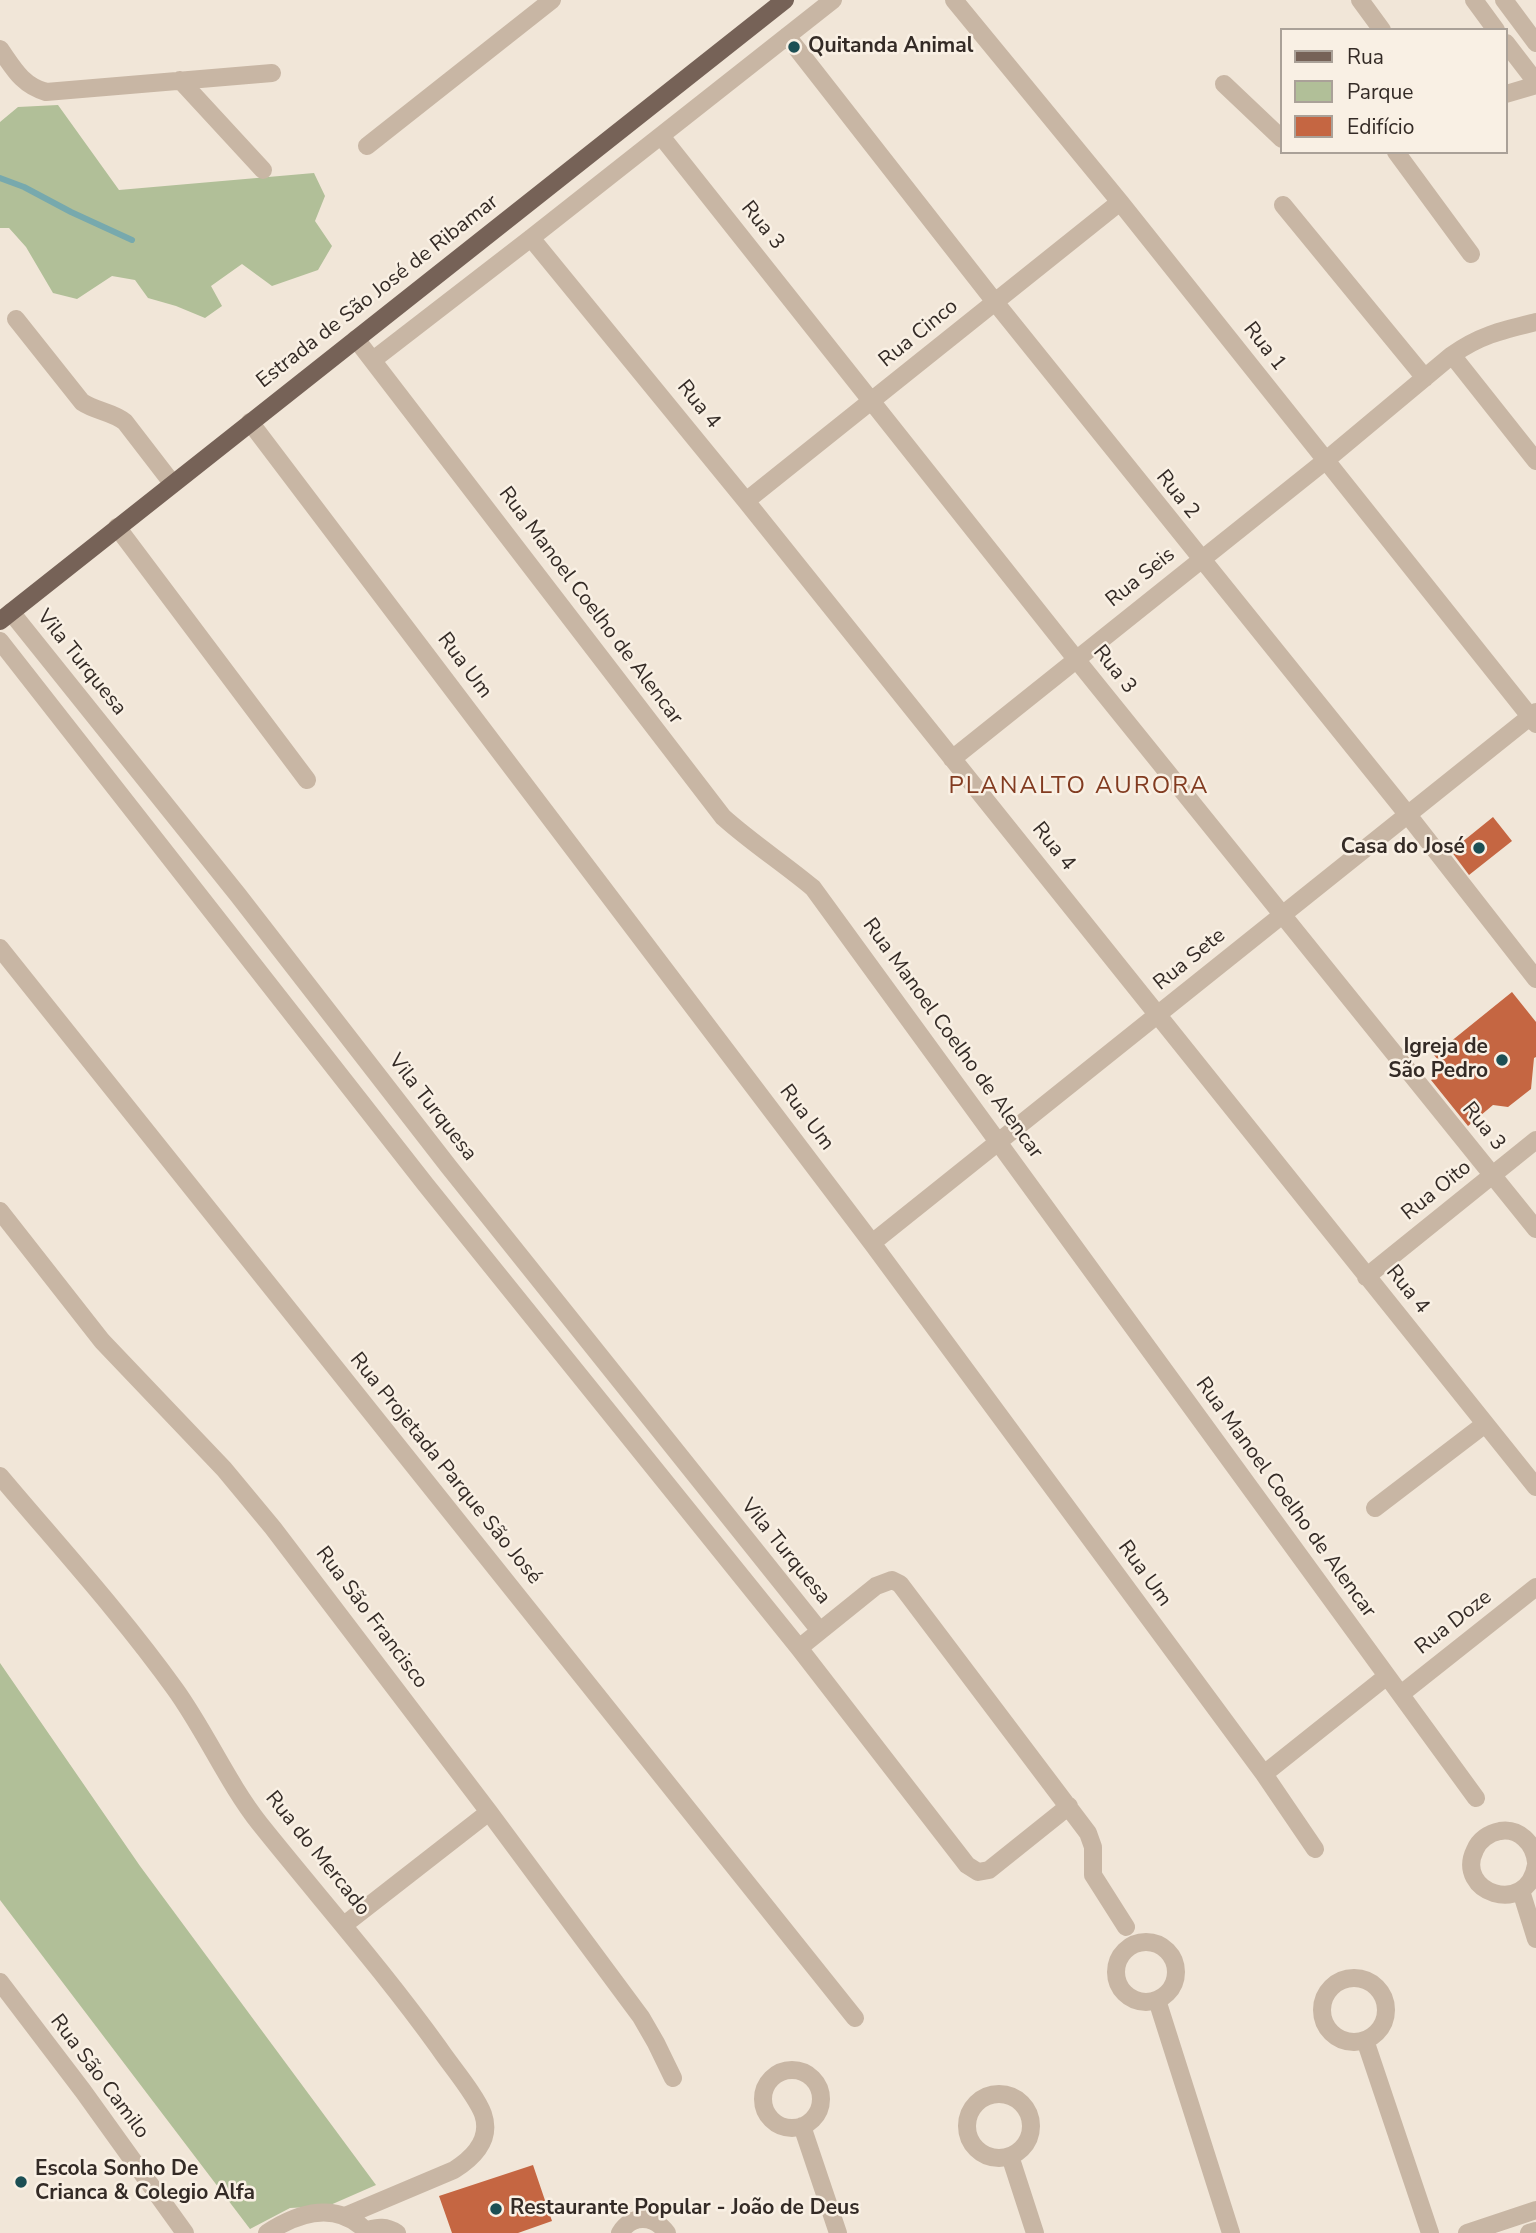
<!DOCTYPE html>
<meta charset="utf-8">
<style>
body{margin:0}
#map{position:relative;width:1536px;height:2233px;overflow:hidden;background:#f1e6d8;font-family:"Nunito Sans",sans-serif}
canvas{display:block}
.legend{position:absolute;left:1280px;top:28px;width:228px;height:126px;box-sizing:border-box;background:#f9f0e4;border:2px solid #aaa198;margin:0;padding:9px 12px;list-style:none;font-size:21px;color:#342b26}
.legend li{display:flex;align-items:center;gap:14px;height:35px}
.legend b{width:35px;border:2px solid #aaa198}
</style>
<div id="map">
<canvas width="1536" height="2233"></canvas>
<ul class="legend">
<li><b style="height:9px;background:#766257"></b>Rua</li>
<li><b style="height:19px;background:#b1bf98"></b>Parque</li>
<li><b style="height:19px;background:#c56642"></b>Edifício</li>
</ul>
</div>
<script>
const c = document.querySelector('canvas').getContext('2d');
c.lineJoin = 'round';
function fillPath(path, color) {
  c.fillStyle = color;
  c.fill(path, 'evenodd');
}
function trace(path, color, width, dash) {
  c.strokeStyle = color;
  c.lineWidth = width;
  c.lineCap = dash ? 'butt' : 'round';
  c.setLineDash(dash || []);
  c.stroke(path);
}
function drawText(font, color, halo, rows, align = 'center') {
  c.font = font + ' "Nunito Sans",sans-serif';
  c.lineWidth = 5;
  c.setLineDash([]);
  c.textBaseline = 'middle';
  c.strokeStyle = halo;
  c.fillStyle = color;
  for (const [text, x, y, turn = 0] of rows) {
    c.save();
    c.translate(x, y);
    c.rotate((+turn || 0) * Math.PI / 180);
    c.textAlign = isNaN(turn) ? turn : align;
    if (halo) c.strokeText(text, 0, 0);
    c.fillText(text, 0, 0);
    c.restore();
  }
}
fillPath(new Path2D(`
 M58 105 119 190 314 173 325 196 315 221 332 246 318 270 272 286 242 264 211 286 222 306 205 318 176 306 148 298 135 280 112 276 77 299 53 293 26 247 9 228H0V122L18 107Z
 M0 1663 140 1866 376 2185 328 2206 290 2208 250 2229 0 1900Z`), '#b1bf98');
trace(new Path2D(`
 M0 178 24 187 71 212 132 240`), '#77a9ad', 6);
fillPath(new Path2D(`
 M1493 817 1512 841 1469 875 1451 851Z
 M1512 992 1536 1022V1057L1534 1058 1531 1089 1508 1107 1493 1105 1468 1126 1431 1080 1445 1069 1434 1055Z
 M533 2165 552 2221 518 2233H452L439 2196Z`), '#c56642');
trace(new Path2D(`
 M954 0 1120 202 1536 724
 M1360 0 1382 30
 M1474 0 1496 30
 M1504 0 1536 43
 M787 36 995 302 1408 815 1536 979
 M1506 43 1536 82
 M0 49C14 69 22 85 46 92L272 73
 M180 80 263 170
 M1224 84 1282 139
 M1506 94 1536 85
 M661 136 1076 659 1536 1229
 M367 146 552 0
 M1396 152 1471 254
 M1283 205 1425 378
 M531 238 746 501 1536 1487
 M16 319 82 402C95 411 113 412 125 422L172 483
 M356 339 723 817C752 843 783 863 813 888L1476 1798
 M1452 355 1536 461
 M373 360 531 238 833 0
 M250 422 872 1243 1264 1774 1315 1849
 M746 501 1120 202
 M117 527 307 780
 M11 612 238 895 449 1167 820 1631
 M0 641 426 1185 799 1648 967 1865 978 1872 989 1870 1069 1806
 M952 759 1325 461 1452 355C1480 335 1503 330 1536 322
 M0 948 855 2018
 M0 1211 102 1341 224 1469 273 1528 489 1812 641 2017 656 2043 673 2078
 M872 1243 1536 712
 M1366 1277 1536 1140
 M0 1476C59 1546 122 1615 175 1689 206 1732 227 1782 260 1824 320 1899 383 1970 439 2048 451 2066 476 2095 483 2114 492 2140 473 2158 454 2170L345 2216
 M1375 1508 1485 1424
 M799 1648 876 1586 892 1580 900 1584 1088 1833 1093 1847V1875L1126 1927
 M1401 1694 1536 1587
 M1264 1774 1387 1676
 M1536 1862C1534 1843 1519 1828 1500 1831 1489 1833 1479 1840 1475 1850 1454 1892 1527 1918 1536 1865
 M1521 1891 1536 1939
 M344 1925 489 1812
 M1116 1972a30 30 0 1 1 60 0a30 30 0 1 1-60 0Z
 M1322 2010a32 32 0 1 1 64 0a32 32 0 1 1-64 0Z
 M0 1982 83 2091 185 2233
 M1157 2000 1231 2233
 M1365 2040 1430 2233
 M763 2099a29 29 0 1 1 58 0a29 29 0 1 1-58 0Z
 M967 2126a32 32 0 1 1 64 0a32 32 0 1 1-64 0Z
 M802 2126 838 2233
 M1010 2156 1035 2233
 M367 2230C378 2227 386 2226 397 2233
 M267 2233C299 2212 338 2200 368 2233
 M620 2233C632 2214 654 2215 667 2233
 M1467 2233 1536 2210
 M1529 2233 1536 2231`), '#c8b6a4', 18);
trace(new Path2D(`
 M0 621 785 0`), '#766257', 18);
for (const [x, y, r, color] of [
 [794,47,7,"#1c4f54"],
 [1479,848,7,"#1c4f54"],
 [1502,1060,7,"#1c4f54"],
 [21,2182,7,"#1c4f54"],
 [496,2209,7,"#1c4f54"]
]) {
  const dot = new Path2D();
  dot.arc(x, y, r, 0, 2 * Math.PI);
  c.fillStyle = color;
  c.fill(dot);
  trace(dot, '#f9f0e4', 2.5);
}
drawText('bold 21px', '#342b26', '#f9f0e4', [
 ["Quitanda Animal",808,47],
 ["Casa do José",1465,848,"right"],
 ["Igreja de",1488,1048,"right"],
 ["São Pedro",1488,1072,"right"],
 ["Escola Sonho De",35,2170],
 ["Crianca & Colegio Alfa",35,2194],
 ["Restaurante Popular - João de Deus",510,2209]
], 'left');
drawText('21px', '#342b26', '#f9f0e4', [
 ["Rua 3",762,226,51],
 ["Estrada de São José de Ribamar",378,292,-38],
 ["Rua Cinco",919,334,-39],
 ["Rua 1",1264,347,52],
 ["Rua 4",698,405,51],
 ["Rua 2",1177,495,51],
 ["Rua Seis",1141,578,-39],
 ["Rua Manoel Coelho de Alencar",590,606,53],
 ["Vila Turquesa",81,663,51],
 ["Rua Um",464,666,53],
 ["Rua 3",1114,670,51],
 ["Rua 4",1053,847,51],
 ["Rua Sete",1190,960,-39],
 ["Rua Manoel Coelho de Alencar",952,1039,54],
 ["Vila Turquesa",432,1108,52],
 ["Rua Um",806,1118,53],
 ["Rua 3",1483,1127,51],
 ["Rua Oito",1437,1191,-39],
 ["Rua 4",1407,1290,51],
 ["Rua Projetada Parque São José",445,1469,51],
 ["Rua Manoel Coelho de Alencar",1285,1498,54],
 ["Vila Turquesa",785,1552,51],
 ["Rua Um",1144,1574,54],
 ["Rua São Francisco",371,1618,53],
 ["Rua Doze",1454,1623,-38],
 ["Rua do Mercado",317,1854,51],
 ["Rua São Camilo",99,2077,53]
]);
c.letterSpacing = '2px';
drawText('24px', '#823b20', '#f9f0e4', [
 ["PLANALTO AURORA",1079,787]
]);
c.letterSpacing = '0px';
</script>
